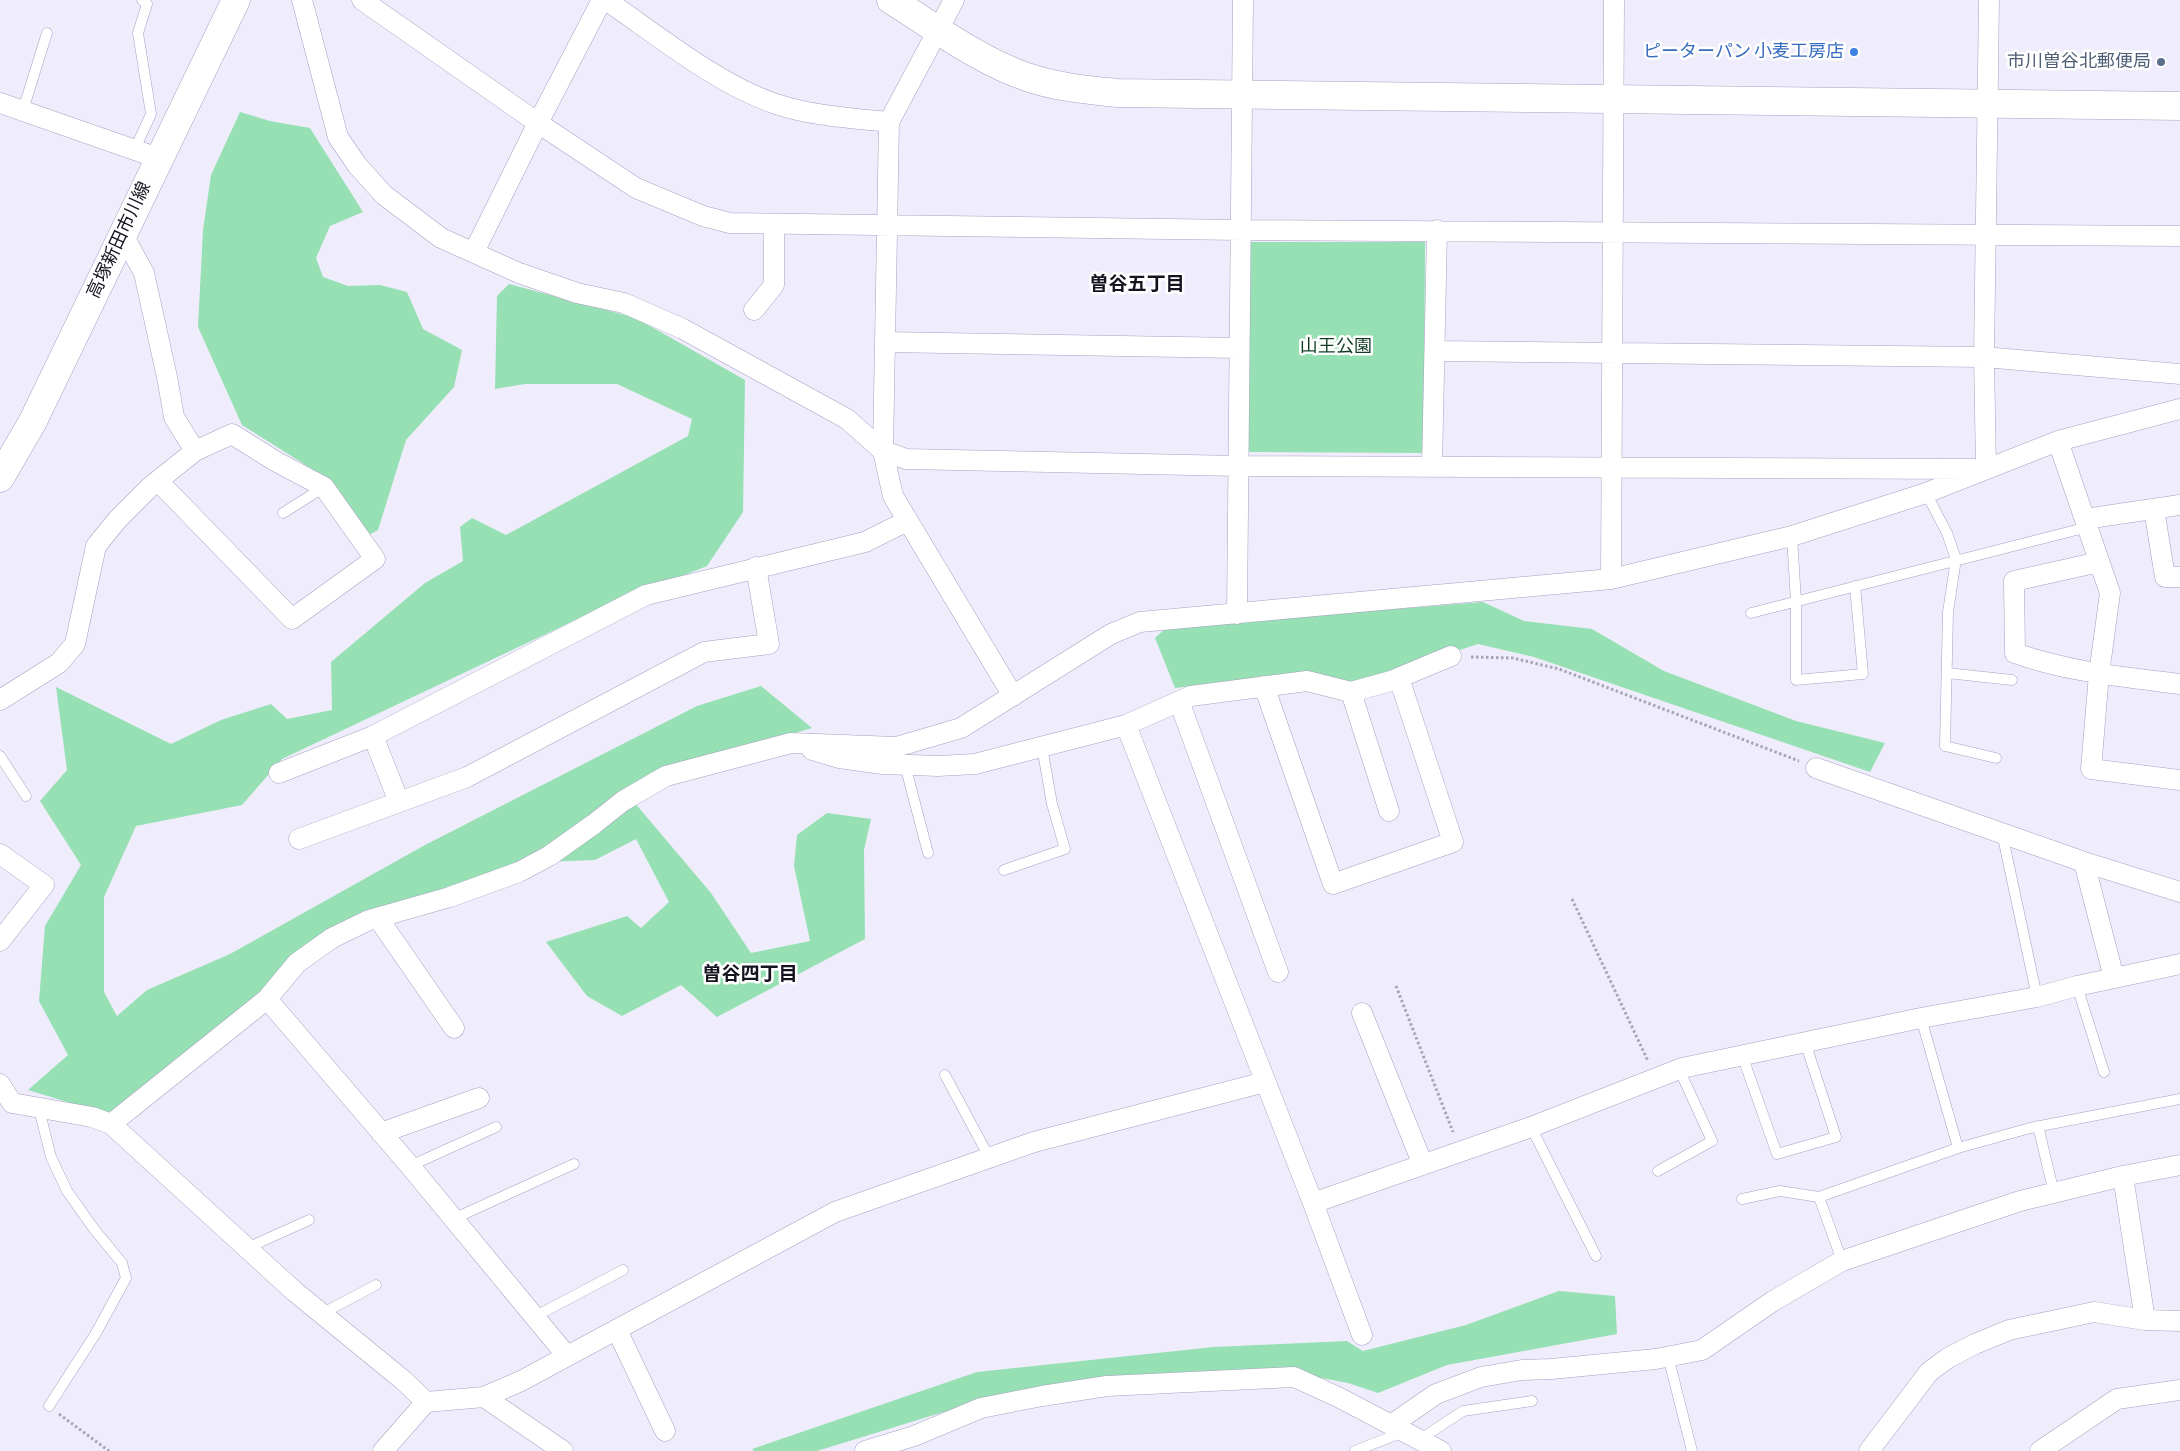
<!DOCTYPE html>
<meta charset="utf-8">
<style>
body{margin:0}
canvas{display:block;background:#efedfc}
</style>
<canvas width="2180" height="1451"></canvas>
<script>
const c = document.querySelector('canvas').getContext('2d');
c.lineJoin = 'round';
function fillPath(path, color) {
  c.fillStyle = color;
  c.fill(path, 'evenodd');
}
function trace(path, color, width, dash) {
  c.strokeStyle = color;
  c.lineWidth = width;
  c.lineCap = dash ? 'butt' : 'round';
  c.setLineDash(dash || []);
  c.stroke(path);
}
function drawText(font, color, halo, rows, align = 'center') {
  c.font = font + ' "Alegreya Sans","Noto Sans JP",sans-serif';
  c.lineWidth = 5;
  c.setLineDash([]);
  c.textBaseline = 'middle';
  c.strokeStyle = halo;
  c.fillStyle = color;
  for (const [text, x, y, turn = 0] of rows) {
    c.save();
    c.translate(x, y);
    c.rotate((+turn || 0) * Math.PI / 180);
    c.textAlign = isNaN(turn) ? turn : align;
    if (halo) c.strokeText(text, 0, 0);
    c.fillText(text, 0, 0);
    c.restore();
  }
}
fillPath(new Path2D(`
 M240 112 270 121 310 128 363 212 330 226 316 258 323 277 348 286 380 285 407 292 423 329 462 350 454 387 406 440 378 530 369 535 323 476 242 425 198 327 203 230 211 175Z
 M1249 242H1425L1424 453 1248 452Z
 M509 284 636 318 745 380 743 512 707 566 603 607 282 759 242 805 136 826 104 897V992L117 1016 147 990 230 954 425 845 697 706 761 686 812 728 692 763 623 789 711 893 751 953 810 941 794 866 797 835 827 813 871 819 864 850 865 939 717 1017 681 985 622 1016 587 996 546 942 627 916 641 928 669 902 636 839 595 860 516 863 395 905 246 1005 110 1115 28 1090 68 1055 39 1001 45 926 81 865 40 801 67 770 56 687 171 744 221 720 271 704 287 719 332 710 331 662 425 583 463 561 460 527 472 518 506 535 688 436 692 419 617 384H525L495 389 497 296Z
 M1483 602 1524 621 1592 629 1664 671 1796 721 1885 743 1870 772 1534 657 1478 644 1352 685 1299 673 1175 688 1155 638 1167 627Z
 M1559 1291 1615 1296 1617 1334 1447 1365 1378 1393 1348 1383 1280 1370 1002 1394 817 1451H754L752 1449 977 1372 1214 1347 1347 1341 1363 1351 1466 1325Z`), '#96e0b3');
const lane = new Path2D(`
 M23 110 47 33
 M134 151 151 114 138 33 147 4 142 0
 M1926 493 1947 533 1956 559 1948 612 1945 746 1996 758
 M283 513 324 487
 M1792 536 1796 602V680L1863 674 1855 586
 M1751 613 2088 527
 M1947 673 2012 680
 M0 756 26 796
 M905 765 928 853
 M2002 833 2037 997
 M1004 870 1065 849 1052 804 1042 747
 M2077 986 2104 1072
 M1921 1018 1958 1148
 M1742 1055 1777 1154 1836 1137 1805 1042
 M945 1075 989 1157
 M39 1109 51 1157 67 1191 94 1229 122 1263 126 1278 96 1333 49 1406
 M2038 1126 2054 1193
 M1531 1127 1596 1256
 M410 1166 496 1127
 M1658 1171 1712 1141 1679 1069
 M1819 1197 1842 1261
 M1742 1199 1780 1191 1819 1197 1958 1148 2030 1128 2180 1099
 M453 1219 574 1164
 M247 1248 309 1220
 M323 1313 376 1285
 M534 1317 623 1270
 M1668 1356 1692 1451
 M1419 1440 1463 1411 1532 1401
 M1355 1451 1403 1432`);
const street = new Path2D(`
 M302 0 338 137 357 165 384 195 441 238 519 273 577 293 624 303 683 329 847 419 883 451 906 459 1237 466 1974 469
 M362 0 538 123 636 188 703 216 730 223 1241 230 2180 236
 M606 0C657 35 717 84 776 104 812 116 851 118 889 122
 M954 0 889 122 883 451 893 496 1013 696
 M0 103 158 158
 M122 233 144 273 167 377 174 417 195 451
 M474 252 538 123 602 0
 M754 310 774 285V224
 M885 342 1239 348
 M1436 351 1984 357 2180 374
 M2058 441 2110 593 2099 674 2091 769 2180 780
 M1432 466 1437 230
 M1986 469 1984 357 1989 0
 M2154 509 2165 577H2180
 M2085 519 2180 505
 M2099 562 2014 581 2015 653C2068 672 2124 677 2180 684
 M1611 579 1614 0
 M1237 614 1243 0
 M1264 686 1333 884 1453 842 1399 678
 M1351 692 1389 811
 M0 700 59 663 75 644 96 546 118 519 150 487 195 451 232 434 275 461 324 487 375 559 292 619 158 481
 M1179 701 1278 972
 M1126 725 1313 1203 1362 1335
 M373 736 399 802
 M812 750 839 758 883 764 938 766 975 764 1126 725 1191 696 1307 681 1351 692 1391 681 1451 656
 M1816 768 2084 862 2180 892
 M279 773 373 736 646 595 865 542 907 521
 M299 839 467 777 704 652 769 644 756 567
 M0 854 44 885 0 941
 M2084 862 2114 978
 M378 918 454 1028
 M267 999 410 1166 567 1356
 M1362 1013 1423 1165
 M0 1084 12 1103 92 1117 111 1124 294 1291 403 1380 426 1402
 M111 1124 267 999 297 963 332 938 369 920 450 897 519 872 549 856 594 824 623 801 666 776 791 743 896 747 961 728 1111 634 1140 622 1611 579 1792 536 1926 493 2058 441 2180 409
 M381 1133 479 1098
 M2123 1176 2145 1320
 M1313 1203 1531 1127 1682 1068 1921 1018 2037 997 2077 986 2180 964
 M617 1330 665 1431
 M484 1397 563 1451
 M1391 1425 1436 1394 1481 1377 1522 1370 1551 1369 1656 1359 1702 1350 1773 1301 1842 1261 2020 1201 2123 1176 2180 1165
 M383 1451 426 1402 484 1397 521 1381 835 1212 1034 1142 1265 1082
 M865 1451 914 1436 981 1408 1042 1396 1107 1386 1294 1377 1338 1397 1441 1451
 M1869 1451 1929 1372 1948 1358 1975 1344 2009 1330 2094 1312 2145 1320 2180 1321
 M2040 1451 2117 1399 2180 1390`);
const secondary = new Path2D(`
 M891 0C931 25 983 63 1027 77 1055 87 1088 90 1117 93L2180 106
 M0 478 33 421 236 0`);
trace(lane, '#a6a0c2', 11);
trace(street, '#a6a0c2', 21);
trace(secondary, '#a6a0c2', 29);
trace(new Path2D(`
 M1471 657 1513 658 1559 669 1799 761
 M1572 899 1648 1061
 M1396 986 1453 1132
 M59 1414 109 1451`), '#a8a5b4', 3, [2.5, 2.5]);
trace(lane, '#fff', 10);
trace(street, '#fff', 20);
trace(secondary, '#fff', 28);
for (const [x, y, r, color] of [
 [1854,52,5,"#3f7fe0"],
 [2161,62,5,"#5c6f8a"]
]) {
  const dot = new Path2D();
  dot.arc(x, y, r, 0, 2 * Math.PI);
  c.fillStyle = color;
  c.fill(dot);
  trace(dot, '#fff', 2);
}
drawText('18px', '#366cbe', '#fff', [
 ["ピーターパン 小麦工房店",1844,52]
], 'right');
drawText('18px', '#4e5e75', '#fff', [
 ["市川曽谷北郵便局",2151,62]
], 'right');
drawText('18px', '#161320', '#fff', [
 ["高塚新田市川線",119,240,-65]
]);
drawText('18px', '#113b25', '#fff', [
 ["山王公園",1336,347]
]);
drawText('bold 19px', '#161320', '#fff', [
 ["曽谷五丁目",1137,284],
 ["曽谷四丁目",750,974]
]);
</script>
